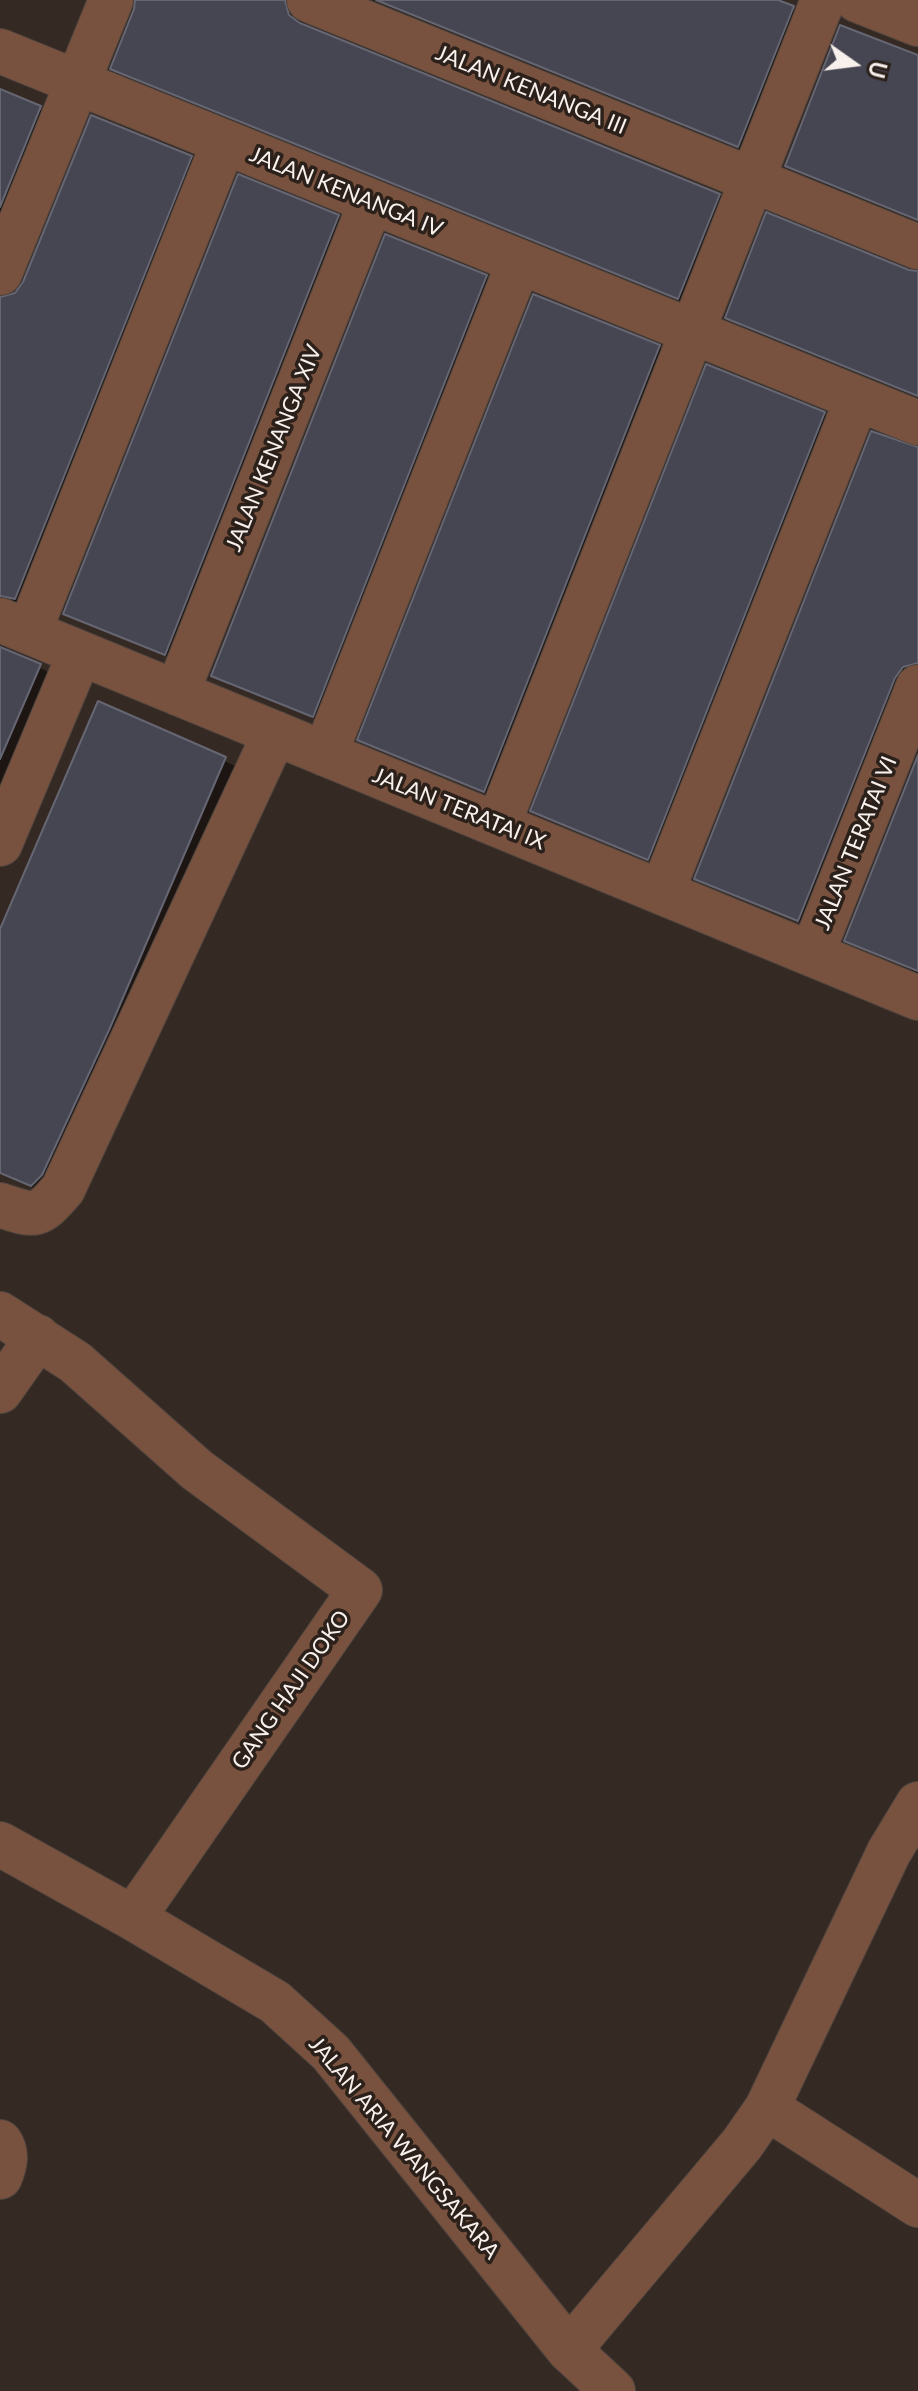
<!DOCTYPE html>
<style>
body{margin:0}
#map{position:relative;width:918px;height:2391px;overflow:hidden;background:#352923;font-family:Lato,sans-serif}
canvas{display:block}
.north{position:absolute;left:814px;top:24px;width:80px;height:80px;-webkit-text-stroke:6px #2b201a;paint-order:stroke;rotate:104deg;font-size:22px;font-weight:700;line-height:32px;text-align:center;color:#f8f0ec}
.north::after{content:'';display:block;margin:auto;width:28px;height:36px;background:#f8f0ec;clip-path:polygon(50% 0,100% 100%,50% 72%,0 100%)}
</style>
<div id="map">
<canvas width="918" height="2391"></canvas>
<div class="north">U</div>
</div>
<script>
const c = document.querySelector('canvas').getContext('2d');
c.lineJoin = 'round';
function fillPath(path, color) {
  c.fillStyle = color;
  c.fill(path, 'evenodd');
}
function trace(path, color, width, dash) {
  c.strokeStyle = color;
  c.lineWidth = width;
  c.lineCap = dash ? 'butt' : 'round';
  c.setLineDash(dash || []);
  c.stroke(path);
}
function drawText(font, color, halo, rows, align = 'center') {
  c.font = font + ' Lato,sans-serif';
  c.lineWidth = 7;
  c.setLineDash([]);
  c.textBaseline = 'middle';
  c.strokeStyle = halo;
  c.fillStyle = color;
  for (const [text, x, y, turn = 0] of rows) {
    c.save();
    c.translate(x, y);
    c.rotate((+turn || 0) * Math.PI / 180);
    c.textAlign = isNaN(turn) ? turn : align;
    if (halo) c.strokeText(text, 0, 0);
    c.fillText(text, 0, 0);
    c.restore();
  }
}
fillPath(new Path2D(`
 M137 0H304L301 15 306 27 719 195 736 205 696 307 130 78 113 68 136 10Z
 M373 0H773L810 18 756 155Z
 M918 58V221L804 175 787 165Z
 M0 91 57 118 0 258Z
 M191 157 208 167 33 608 0 612V299L16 295Z
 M338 217 355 227 183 663 83 623 66 613Z
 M918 273V397L744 327 727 317Z
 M486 277 503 287 331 725 230 685 213 675Z
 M534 297 659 347 676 357 502 800 377 749 360 739Z
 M824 414 841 424 666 868 550 820 533 810Z
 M918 449V679L816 929 714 888 697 878Z
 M0 649 57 676 0 810Z
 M99 704 242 769 50 1195 0 1174V935Z
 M918 760V973L847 940Z`), '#0007');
const building = new Path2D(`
 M135 0H285L289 15 300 23 720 194 678 299 110 69 134 9Z
 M376 0H778L794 6 738 147Z
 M840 25 918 55V220L785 166Z
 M0 89 41 106 0 207Z
 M91 115 192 156 15 599 0 596V297L15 293 23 282Z
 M238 174 339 215 165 655 63 614Z
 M766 212 909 270 918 271V396L725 318Z
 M385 234 487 275 313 717 211 676Z
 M533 294 660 345 484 792 357 740Z
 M706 364 825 412 648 860 530 811Z
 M871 431 918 447V663L903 667 895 678 798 921 694 879Z
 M0 647 41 664 0 759Z
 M98 701 226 757 110 1028 42 1175 31 1186 0 1173V929Z
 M918 755V971L844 941Z`);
fillPath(building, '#464552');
trace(building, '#666673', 2);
const minor = new Path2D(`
 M309 0 918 247
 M857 0 918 24
 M0 51 918 423
 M0 273 111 0
 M0 620 918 998
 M29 632 224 142
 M177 693 371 202
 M325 754 519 262
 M498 825 823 0
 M0 844 80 653
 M662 892 857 399
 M812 954 918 687
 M0 1205C36 1217 38 1218 63 1189L275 733
 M0 1314 75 1362 197 1470 360 1590 133 1918
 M0 1391 38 1337
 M0 1844 133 1918 275 2002 331 2053 569 2350 613 2391
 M767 2108 918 2205
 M0 2142C8 2153 5 2165 0 2177
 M569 2350 742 2144 767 2108 889 1852 918 1804`);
trace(minor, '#50453f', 46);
trace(minor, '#78523e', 44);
drawText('22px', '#f8f0ec', '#2b201a', [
 ["JALAN KENANGA III",531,90,22],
 ["JALAN KENANGA IV",346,192,22],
 ["JALAN KENANGA XIV",274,448,-68],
 ["JALAN TERATAI IX",459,809,22],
 ["JALAN TERATAI VI",856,843,-68],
 ["GANG HAJI DOKO",291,1690,-55],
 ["JALAN ARIA WANGSAKARA",404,2148,50]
]);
</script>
